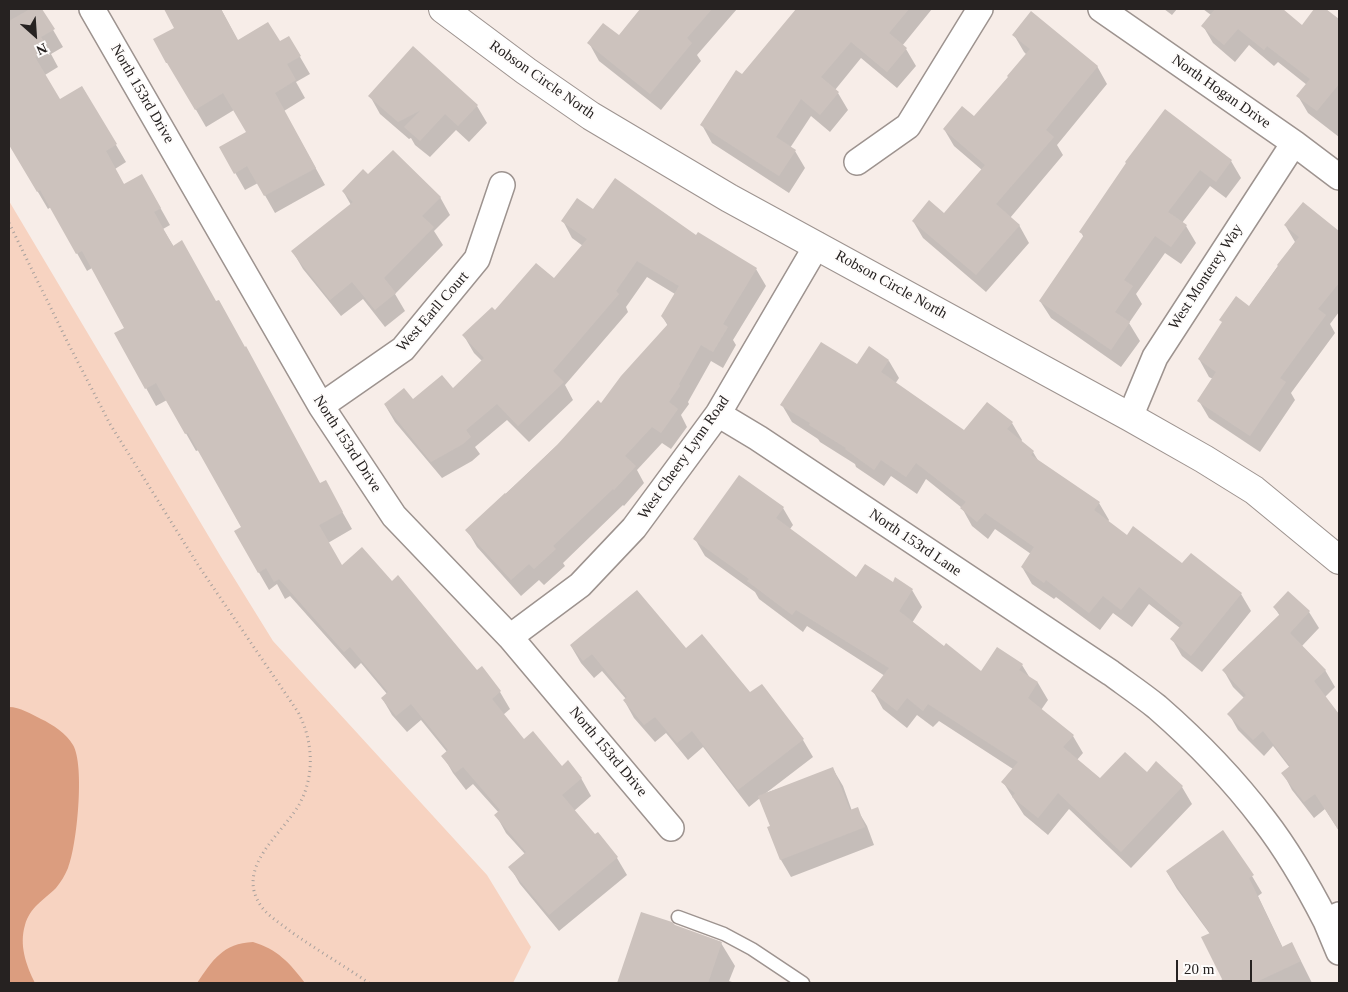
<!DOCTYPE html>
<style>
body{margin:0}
#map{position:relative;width:1348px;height:992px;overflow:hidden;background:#f7ede8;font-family:"Times New Roman",serif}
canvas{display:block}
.frame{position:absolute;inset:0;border:10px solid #262221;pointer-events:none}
.north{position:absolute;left:10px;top:10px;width:50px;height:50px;-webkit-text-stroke:4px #fefcfb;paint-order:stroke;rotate:154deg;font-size:14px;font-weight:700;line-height:20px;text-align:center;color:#262221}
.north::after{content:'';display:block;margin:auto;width:18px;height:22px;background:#262221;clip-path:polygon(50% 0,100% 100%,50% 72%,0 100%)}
.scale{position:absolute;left:1176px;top:960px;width:76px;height:22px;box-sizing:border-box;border:2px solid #262221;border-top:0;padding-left:6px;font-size:15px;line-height:18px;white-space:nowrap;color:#262221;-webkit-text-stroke:4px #fefcfb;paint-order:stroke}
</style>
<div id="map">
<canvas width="1348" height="992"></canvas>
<div class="frame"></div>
<div class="north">N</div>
<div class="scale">20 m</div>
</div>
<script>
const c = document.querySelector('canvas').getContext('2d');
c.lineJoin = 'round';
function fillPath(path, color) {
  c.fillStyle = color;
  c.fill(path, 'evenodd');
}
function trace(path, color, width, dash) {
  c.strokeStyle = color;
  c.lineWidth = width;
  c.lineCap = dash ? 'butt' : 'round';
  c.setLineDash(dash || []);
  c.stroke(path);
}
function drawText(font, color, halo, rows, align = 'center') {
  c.font = font + ' "Times New Roman",serif';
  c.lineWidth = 4;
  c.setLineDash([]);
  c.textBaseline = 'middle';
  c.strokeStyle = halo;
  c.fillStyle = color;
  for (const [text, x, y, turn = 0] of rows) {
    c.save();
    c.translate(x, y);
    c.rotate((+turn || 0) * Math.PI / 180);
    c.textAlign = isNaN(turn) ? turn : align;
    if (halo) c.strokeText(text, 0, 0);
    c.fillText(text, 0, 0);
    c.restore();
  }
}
fillPath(new Path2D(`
 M9 201 221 557 273 641 487 875 531 947 513 983H9Z`), '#f7d3c1');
fillPath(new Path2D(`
 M9 707C20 707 31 714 41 719 52 724 67 734 73 745 85 765 77 846 68 868 65 875 61 882 56 888 44 900 30 907 25 925 19 945 26 965 35 983H9Z
 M253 942C277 949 290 963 305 983H197C212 961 223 943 253 942Z`), '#db9d7f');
fillPath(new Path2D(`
 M9 9H41L63 47 51 54 58 67 45 75 60 101 82 87 126 162 115 169 124 185 152 193 170 225 163 229 320 484 335 499 352 529 328 543 342 567 477 672 482 668 500 692 510 709 503 715 524 741 562 767 581 778 591 796 574 811 595 836 597 834 617 858 627 875 559 931 520 884 510 867 525 854 506 833 496 815 499 813 473 784 466 790 453 773 443 756 447 752 421 720 407 732 392 715 382 698 387 694 361 663 355 669 290 596 285 599 277 584 269 590 235 531 242 528 199 450 196 451 167 400 156 406 146 388 126 328 92 268 87 271 51 207 48 209 9 143V131L14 128 9 120Z
 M166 9H221L238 41 280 43 289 38 310 74 296 82 305 98 284 111 325 185 275 213 258 183 245 190 221 148 248 133 234 110 206 127 178 79 176 29Z
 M642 9H737L697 55 701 61 661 110 599 61 589 43 619 37Z
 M806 9H932L902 46 906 49 916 66 897 88 861 58 835 90 838 93 848 110 830 132 811 116 790 148 795 151 805 168 789 193 712 143 702 125 742 76Z
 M1164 9H1177L1172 15Z
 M1203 9H1281L1302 26 1316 9H1324L1339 21V137L1308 113 1298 96 1307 85 1278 62 1274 66 1249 45 1235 62 1213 43 1203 26 1211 15Z
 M1014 35 1097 66 1107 84 1057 145 1063 155 1010 218 1019 225 1029 243 986 292 923 238 913 221 944 215 982 170 954 146 944 129 974 118 1027 55 1024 52Z
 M370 96 477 106 487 123 469 142 456 130 430 157 415 145 411 138 409 139 380 114Z
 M1231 161 1241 178 1226 198 1210 186 1182 223 1186 226 1196 243 1181 264 1165 253 1136 294 1142 304 1129 323 1140 341 1121 367 1051 318 1040 301 1084 238 1081 232 1127 164Z
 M368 176 440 197 450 215 434 231 443 245 395 294 405 311 385 327 363 299 341 316 303 269 293 252 351 205 343 191Z
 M1303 203 1339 232V312L1330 324 1335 333 1291 393 1295 400 1260 452 1209 418 1199 401 1213 379 1209 377 1199 359 1249 307 1295 242 1285 225Z
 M593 210 696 236 756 269 766 286 733 340 736 345 723 368 711 361 688 402 689 404 681 415 687 427 671 449 662 443 637 470 644 483 624 506 623 505 563 563 565 566 544 585 539 580 521 596 477 547 467 530 601 404 668 326 662 316 675 294 647 277 626 307 628 312 565 385 573 400 529 442 507 420 475 447 480 454 472 461 442 478 395 422 385 405 413 401 453 390 482 361 474 353 464 336 495 312 554 280 583 246 572 238 563 221Z
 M889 361 899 378 895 384 965 432 1012 423 1022 440 1021 442 1033 452 1039 462 1099 503 1109 520 1108 522 1127 537 1241 594 1251 611 1202 672 1182 656 1172 639 1180 628 1149 604 1132 627 1113 613 1100 630 1056 597 1054 599 1032 584 1022 567 1031 554 995 529 988 539 972 526 962 508 926 479 917 494 891 476 884 486 856 467 855 464 820 442 818 439 792 422 782 405 858 366Z
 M783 508 793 525 790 529 857 579 893 583 912 590 922 607 912 623 944 648 982 672 1022 665 1030 678 1038 683 1048 700 1041 710 1073 736 1083 753 1077 760 1100 780 1147 773 1182 787 1192 804 1131 868 1069 809 1048 835 1024 815 1003 782 1013 769 939 721 933 727 917 715 907 728 883 709 873 691 885 676 807 626 803 632 759 599 755 592 705 556 695 539Z
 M1274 607 1309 612 1319 628 1302 646 1325 670 1335 687 1325 697 1339 716V831L1325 809 1314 818 1292 790 1283 773 1290 768 1273 746 1264 756 1238 730 1229 714 1245 699 1233 687 1224 671 1280 616Z
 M571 646 685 649 750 694 803 740 813 757 766 793 833 769 843 786 852 811 857 809 867 826 874 845 791 877 781 860 769 827H772L760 798 749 807 703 747 688 760 666 733 655 742 634 718 624 700 626 699 602 671 594 678 581 663Z
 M1167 872 1252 876 1262 893 1258 896 1283 948 1291 944 1301 961 1312 983H1220L1219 981 1223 979 1210 934 1177 889Z
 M642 913 721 943 735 966 729 981 735 983H618Z`), '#0003');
fillPath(new Path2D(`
 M30 9H42L55 29 41 37 49 49 35 57 60 99 82 86 117 144 106 151 124 184 142 174 161 208 154 212 173 246 182 240 216 301 219 300 245 347 246 346 320 483 326 480 343 512 319 525 342 565 362 547 392 581 398 575 477 670 482 666 501 691 492 699 524 739 533 731 562 766 568 760 582 778 562 795 595 834 598 832 618 857 549 915 508 867 526 852 494 815 500 810 463 767 455 773 441 756 448 750 411 704 396 716 381 698 388 692 350 647 344 652 279 579 274 582 266 568 258 573 234 531 241 527 188 433 185 434 156 383 145 389 114 333 124 328 82 251 76 254 40 190 37 192 9 145V21Z
 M164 9H221L238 40 268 22 280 41 289 36 301 56 287 64 296 80 275 93 316 168 264 196 247 166 234 174 219 147 246 132 223 93 195 110 167 63H166L153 39 174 28Z
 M640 9H712L687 38 692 43 650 94 587 43 603 23 619 35Z
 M796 9H909L889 33 907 48 887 72 851 42 821 77 839 92 820 115 801 99 776 137 796 150 779 176 700 125 736 70 742 74Z
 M1215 9H1283L1302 25 1314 9H1326L1339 19V84L1317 111 1296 96 1310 79 1267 46 1264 50 1238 29 1224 45 1201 26Z
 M1031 11 1098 66 1046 130 1054 137 996 204 1020 225 976 275 912 221 929 200 944 213 985 165 943 129 962 106 974 116 1008 77 1007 76 1030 49 1012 35Z
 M413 46 478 105 458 126 445 114 420 141 404 127 421 110 398 122 368 96Z
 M1165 109 1232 160 1216 182 1200 170 1168 212 1187 225 1171 247 1155 236 1124 280 1133 286 1115 312 1130 322 1111 350 1039 301 1084 235 1079 232 1126 163 1125 162Z
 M393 150 441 197 422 216 434 227 384 278 396 293 375 310 352 282 330 300 291 251 353 202 342 191 363 169 368 174Z
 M615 178 696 235 698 232 757 268 723 324 728 327 713 352 701 345 679 384 680 386 669 402 678 409 661 433 652 427 625 456 636 466 614 490 613 489 553 546 556 549 534 569 529 564 511 580 465 530 505 493 506 494 557 445 598 400 601 403 621 376 668 324 661 316 679 286 637 261 616 291 619 294 553 371 564 382 518 426 497 404 466 430 471 437 463 444 431 462 384 404 404 388 413 399 442 375 453 388 484 358 462 335 492 307 495 310 536 263 554 278 587 239 561 221 577 198 593 209Z
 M1303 202 1339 231V283L1318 309 1326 315 1280 378 1286 382 1250 436 1197 401 1216 372 1198 359 1222 322 1219 320 1236 296 1249 306 1278 266 1277 265 1299 237 1284 225Z
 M821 342 857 364 869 346 889 360 881 372 964 430 987 402 1013 422 1007 429 1034 451 1031 455 1100 502 1094 510 1127 535 1133 526 1182 563 1191 553 1242 593 1191 656 1170 639 1183 623 1139 587 1121 610 1103 596 1089 613 1046 580 1044 583 1021 567 1034 547 985 513 977 522 960 508 966 502 916 463 906 477 881 460 874 470 845 449 846 448 809 425 810 423 780 405Z
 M739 475 784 507 776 518 856 577 865 564 893 582 895 577 913 589 899 611 944 646 946 643 981 671 997 647 1023 664 1019 670 1038 682 1028 698 1074 735 1063 747 1100 778 1125 752 1147 772 1156 761 1183 786 1121 852 1058 793 1038 818 1012 797 1015 793 1001 782 1018 762 928 704 923 711 907 698 897 711 871 691 889 668 796 610 792 615 747 581 749 579 693 539Z
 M637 590 686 648 702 634 750 692 762 684 804 739 738 790 692 731 677 743 655 717 644 725 623 700 627 697 592 654 583 661 570 645Z
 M1288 591 1310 611 1290 633 1326 670 1314 681 1339 714V831L1315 794 1304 802 1281 773 1290 766 1263 731 1253 740 1227 714 1246 695 1222 670 1280 614 1273 607Z
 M833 767 850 810 858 807 865 827 780 860 767 827 770 826 758 796Z
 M1223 830 1254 875 1249 878 1282 947 1292 942 1301 961 1254 983H1224L1201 937 1210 933 1166 871Z
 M641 912 672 922 675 925 722 942 708 983H617Z`), '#ccc2bd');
const lane = new Path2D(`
 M678 917 724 934 752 949 803 983`);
const street = new Path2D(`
 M92 9 321 406 394 516 510 637 671 828
 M1101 9 1294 143 1339 177
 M857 162 908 126 980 9
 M321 406 403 349 477 259 502 185
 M718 414 758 438 1111 673C1126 684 1142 695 1157 707 1196 741 1233 779 1264 820 1288 851 1308 886 1326 921
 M1130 417 1155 357 1294 143
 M510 637 580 585 634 528 718 414 817 245
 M1339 915 1326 921 1339 952`);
const secondary = new Path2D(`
 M443 9 526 71 591 116 729 198 1130 417 1204 459 1254 490 1339 560`);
trace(lane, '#9d938f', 15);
trace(street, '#9d938f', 28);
trace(secondary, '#9d938f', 30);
trace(new Path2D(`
 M9 223 68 343 110 424 200 568 298 712C313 740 315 775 300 803 283 834 234 867 261 906 268 916 280 923 290 931 315 949 343 965 369 983`), '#a8a19d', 3, [1, 4]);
trace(lane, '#fff', 12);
trace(street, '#fff', 25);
trace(secondary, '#fff', 28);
drawText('15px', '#262221', '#fefcfb', [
 ["Robson Circle North",542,80,35],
 ["North Hogan Drive",1221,92,35],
 ["North 153rd Drive",142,94,60],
 ["West Monterey Way",1206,277,-57],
 ["Robson Circle North",891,285,29],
 ["West Earll Court",433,312,-49],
 ["North 153rd Drive",347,444,57],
 ["West Cheery Lynn Road",684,458,-55],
 ["North 153rd Lane",915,543,34],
 ["North 153rd Drive",608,752,50]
]);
</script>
